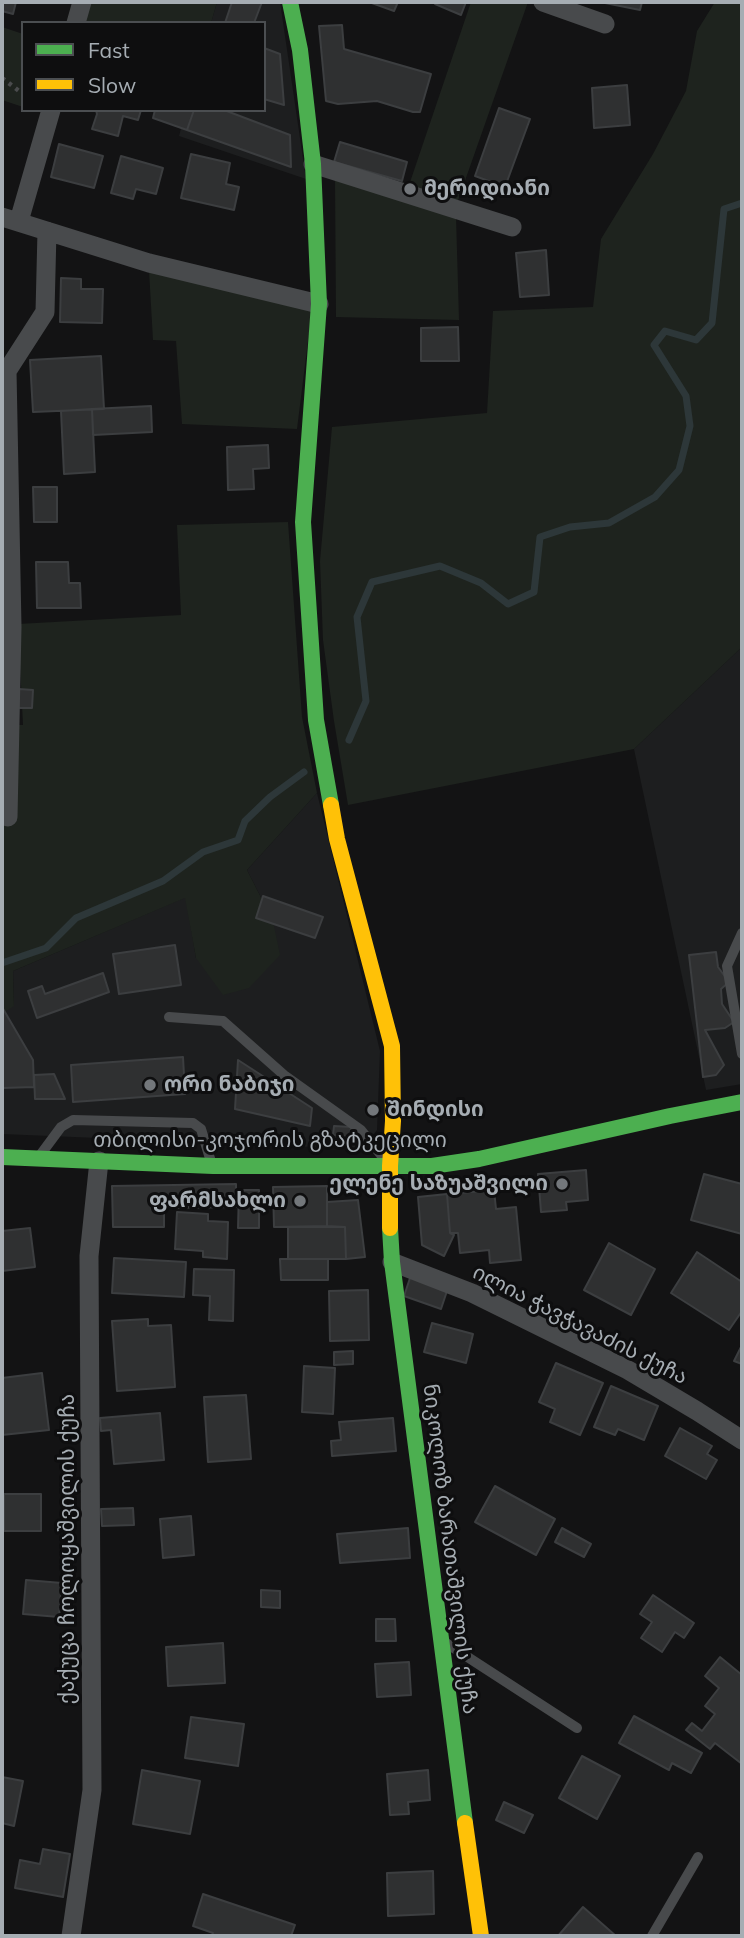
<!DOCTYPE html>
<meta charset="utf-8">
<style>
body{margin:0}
#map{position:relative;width:744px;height:1938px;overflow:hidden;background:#131314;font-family:Mulish,sans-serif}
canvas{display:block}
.frame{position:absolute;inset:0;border:4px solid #a6adb3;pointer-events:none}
.legend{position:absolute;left:21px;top:21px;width:245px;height:91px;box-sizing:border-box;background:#0e0e0f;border:2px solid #4b4e51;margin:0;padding:9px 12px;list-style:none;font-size:21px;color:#a6adb3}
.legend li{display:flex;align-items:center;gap:14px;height:35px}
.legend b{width:35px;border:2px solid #4b4e51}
</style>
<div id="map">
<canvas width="744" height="1938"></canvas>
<div class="frame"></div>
<ul class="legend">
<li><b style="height:9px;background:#4caf50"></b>Fast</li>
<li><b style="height:9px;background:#ffc107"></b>Slow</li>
</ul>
</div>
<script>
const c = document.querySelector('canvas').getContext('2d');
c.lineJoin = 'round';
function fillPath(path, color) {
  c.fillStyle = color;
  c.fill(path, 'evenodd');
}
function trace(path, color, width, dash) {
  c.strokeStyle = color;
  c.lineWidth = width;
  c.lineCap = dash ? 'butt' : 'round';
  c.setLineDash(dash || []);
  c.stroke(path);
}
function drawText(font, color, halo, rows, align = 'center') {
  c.font = font + ' Mulish,"Noto Sans Georgian",sans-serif';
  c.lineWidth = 6;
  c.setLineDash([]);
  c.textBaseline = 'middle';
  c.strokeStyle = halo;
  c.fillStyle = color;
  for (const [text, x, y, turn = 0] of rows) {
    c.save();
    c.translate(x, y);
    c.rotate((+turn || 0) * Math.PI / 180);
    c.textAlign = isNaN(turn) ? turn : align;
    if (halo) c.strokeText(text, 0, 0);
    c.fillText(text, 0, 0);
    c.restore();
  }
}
fillPath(new Path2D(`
 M217 2H280L306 179 179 136 186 110H264V23H211Z
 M742 647V1084L706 1090 634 749Z
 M317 793 380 1051 377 1130 362 1149 2 1134V1014L14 1005 13 971 186 897 196 958 273 921 247 870Z`), '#1d1e1f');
fillPath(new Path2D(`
 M88 2H217L211 23H82Z
 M471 2H528L455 209 406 194Z
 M715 2H742V647L634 749 348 805 334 721 323 640 320 561 332 427 487 413 493 311 593 307 601 239 653 154 686 91 697 31Z
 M2 27 23 34V107L2 100Z
 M335 179 456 216 459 320 336 317Z
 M149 270 312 309 297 429 182 424 176 341 153 340Z
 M288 522 302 717 317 793 247 870 273 921 280 955 249 988 223 995 196 958 185 898 13 971 14 1006 2 1014V725H23L18 624 181 615 177 525Z`), '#1e231e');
trace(new Path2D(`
 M349 740 366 701 357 617 372 582 440 566 481 583 508 604 534 592 540 537 570 527 609 523 655 497 679 470 690 426 686 396 654 345 665 331 696 340 712 323 724 209 742 203
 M2 963 46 948 76 918 163 881 203 852 238 840 245 821 270 797 304 772`), '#2d3739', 7);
const building = new Path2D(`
 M2 2H16L13 14 2 11Z
 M232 2H262L254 23H225Z
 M369 2H398L394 11Z
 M436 2H466L461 15 435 4Z
 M600 2H642L640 10Z
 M342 25 344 49 431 74 420 112H413L377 101 338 104 326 101 319 26Z
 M264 48 280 54 284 105 264 99Z
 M627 85 630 125 594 128 592 88Z
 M499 108 530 119 505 187 475 176Z
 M96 110H141L138 120 123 116 118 136 92 129 97 114Z
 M155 110H194L187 130 153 118Z
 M194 110H224L290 135 291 167 187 130Z
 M340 142 407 162 402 181 334 162Z
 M59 144 103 156 94 188 51 177Z
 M191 154 230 163 226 184 239 187 234 210 181 198Z
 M121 156 163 168 156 194 136 189 133 199 111 193Z
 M546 250 549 295 520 297 516 253Z
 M61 278 81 279V289H103L102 323 60 322Z
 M458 327 459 361H421V328Z
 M101 356 104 409 33 412 30 360Z
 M151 406 152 432 93 435 92 409Z
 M92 409 95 472 64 474 61 411Z
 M268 445 269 468 253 469 254 489 228 490 227 447Z
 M33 487H57V522H34Z
 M36 562H68L69 583H80L81 608H37Z
 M19 689 33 690 32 708H18Z
 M263 896 323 917 315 938 256 918Z
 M175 945 181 985 119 994 113 954Z
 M716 952 718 967 729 982 721 989 722 1004 734 1022 725 1028 705 1030 724 1065 716 1075 703 1077 689 955Z
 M103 973 109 992 37 1018 28 991 42 986 45 994Z
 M2 1007 33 1060 34 1087 2 1088Z
 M183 1057 185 1094 73 1102 71 1065Z
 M238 1060 312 1108 310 1126 235 1109Z
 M54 1074 65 1099H35L34 1075Z
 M334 1126 351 1127 350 1137 333 1135Z
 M586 1170 588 1200 566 1202 567 1210 541 1212 538 1174Z
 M704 1174 742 1184V1234L691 1220Z
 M236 1184V1207L164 1208V1227H113L112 1186Z
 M327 1186V1226L274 1227 273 1187Z
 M239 1190H259V1228H238Z
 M494 1190 496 1209 516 1207 521 1260 490 1263 489 1250 460 1253 458 1233H450L447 1194Z
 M447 1194 450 1233 454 1235 444 1256 422 1245 418 1197Z
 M358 1200 365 1257 346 1259 345 1227 327 1226V1202Z
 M177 1212 208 1214V1221L228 1222 227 1259 203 1257V1251L175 1249Z
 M288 1227H345L346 1259H288Z
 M30 1228 35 1267 2 1271V1231Z
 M609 1243 655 1269 631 1315 584 1290Z
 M697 1252 742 1282V1311L729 1330 671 1293Z
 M114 1258 186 1262 184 1297 112 1293Z
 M280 1259H328V1280H281Z
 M194 1269 234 1270 233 1321 209 1320 210 1296 193 1295Z
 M411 1275 448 1288 441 1309 404 1296Z
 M368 1290 369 1340 330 1341 329 1291Z
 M148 1319V1326L171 1325 175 1387 117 1391 112 1321Z
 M432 1323 473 1334 466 1363 424 1352Z
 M742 1345V1364L734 1361Z
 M353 1351V1364L334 1365V1352Z
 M556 1363 603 1383 580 1435 550 1422 555 1409 539 1402Z
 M304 1366 335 1368 333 1414 302 1412Z
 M42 1373 49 1430 2 1435V1378Z
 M611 1386 658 1406 644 1440 618 1429 615 1435 594 1427Z
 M246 1395 251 1459 208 1462 204 1397Z
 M160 1413 164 1460 114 1464 111 1430 101 1431 100 1418Z
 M393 1418 396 1451 332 1456 331 1441 341 1440 339 1422Z
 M680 1428 712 1446 707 1454 717 1460 706 1479 665 1456Z
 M495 1486 555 1519 536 1555 475 1522Z
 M4 1494H41V1531H4Z
 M133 1508 134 1525 102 1526 101 1509Z
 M191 1516 194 1555 163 1558 160 1519Z
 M408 1528 410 1558 340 1563 337 1534Z
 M562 1528 591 1544 584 1557 555 1542Z
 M26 1580 62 1583 59 1617 23 1614Z
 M261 1590 280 1591V1608L261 1607Z
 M653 1595 694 1623 684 1638 675 1632 662 1652 641 1638 652 1622 640 1614Z
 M376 1619H395L396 1641H376Z
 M223 1643 225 1683 168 1686 166 1647Z
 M720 1657 742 1675V1764L715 1743 710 1749 686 1730 692 1723 702 1731 715 1714 705 1706 719 1688 705 1676Z
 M409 1662 411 1695 377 1697 375 1664Z
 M634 1716 702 1753 691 1773 672 1763 669 1770 619 1743Z
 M191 1717 244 1724 238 1766 185 1758Z
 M582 1756 620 1776 597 1819 559 1798Z
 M142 1770 200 1781 190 1834 133 1824Z
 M428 1770 430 1800 408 1802 409 1814 390 1815 387 1774Z
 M2 1777 23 1781 14 1826 2 1823Z
 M504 1802 533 1815 524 1833 496 1820Z
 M43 1849 70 1854 63 1897 15 1888 20 1860 40 1864Z
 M433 1871 434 1914 388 1916 387 1873Z
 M203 1894 295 1925 291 1936H212L213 1933 193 1926Z
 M583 1907 616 1936H558Z`);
fillPath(building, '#2f3031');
trace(building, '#3c3e40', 2);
trace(new Path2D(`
 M2 78 23 94`), '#4a4b4d', 4.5, [3.5, 5]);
trace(new Path2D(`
 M742 933 727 966 742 1054
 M169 1017 223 1021 284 1075 361 1130 385 1160
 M41 1154 61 1127 73 1120 193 1123 201 1129 212 1165
 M446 1643 577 1728
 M652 1936 698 1857`), '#484a4c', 10);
trace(new Path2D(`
 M543 2 605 24
 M76 23 82 2
 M313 164 512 227
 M2 217 149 263 319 304
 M19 221 51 110
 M8 817 12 627 7 371 45 312 47 231
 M392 1262 472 1293 628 1370 697 1411 742 1440
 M71 1936 92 1790 89 1256 99 1161`), '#484a4c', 19);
trace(new Path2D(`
 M290 2 300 50 313 164 319 304 303 522 316 720 331 805
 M2 1157 213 1166H432L479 1159 670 1116 742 1102
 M390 1228 392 1262 465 1823`), '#4caf50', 16);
trace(new Path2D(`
 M331 805 337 839 392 1046 393 1121 390 1166V1228
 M465 1823 481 1936`), '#ffc107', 16);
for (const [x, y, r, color] of [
 [410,189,7,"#73777b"],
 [150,1085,7,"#73777b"],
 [373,1110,7,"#73777b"],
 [562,1184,7,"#73777b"],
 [300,1201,7,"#73777b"]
]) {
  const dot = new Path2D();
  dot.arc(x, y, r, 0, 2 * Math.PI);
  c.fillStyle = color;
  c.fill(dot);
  trace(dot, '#0e0e0f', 2.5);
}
drawText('bold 21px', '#a6adb3', '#0e0e0f', [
 ["მერიდიანი",424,189],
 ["ორი ნაბიჯი",164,1085],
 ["შინდისი",387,1110],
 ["ელენე საზუაშვილი",548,1184,"right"],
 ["ფარმსახლი",286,1201,"right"]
], 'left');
drawText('21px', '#a6adb3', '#0e0e0f', [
 ["თბილისი-კოჯორის გზატკეცილი",270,1141],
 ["ილია ჭავჭავაძის ქუჩა",580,1325,27],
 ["ქაქუცა ჩოლოყაშვილის ქუჩა",68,1549,-90],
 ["ნიკოლოზ ბარათაშვილის ქუჩა",450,1549,83]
]);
</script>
